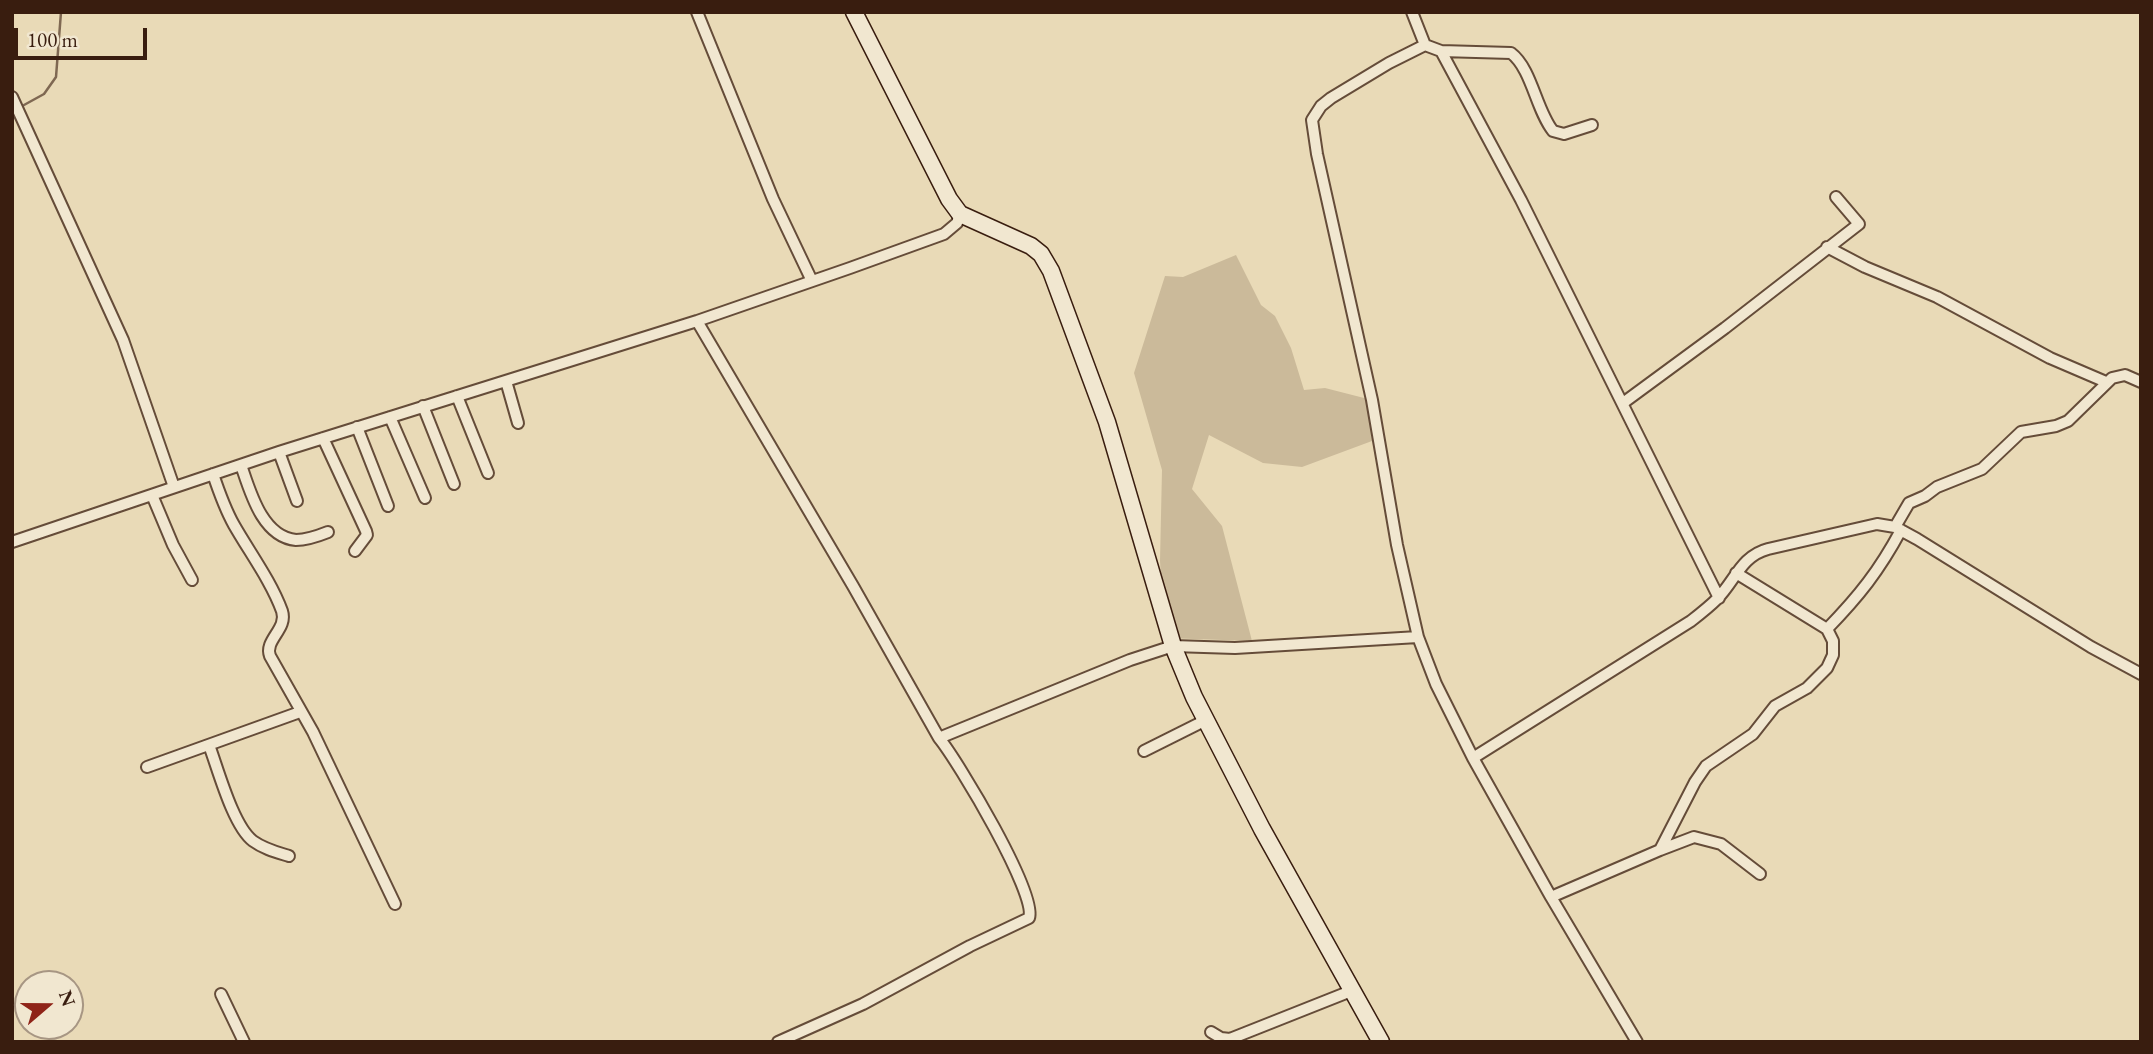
<!DOCTYPE html>
<style>
body{margin:0}
#map{position:relative;width:2153px;height:1054px;overflow:hidden;background:#e9dab7;font-family:"EB Garamond",serif}
canvas{display:block}
.frame{position:absolute;inset:0;border:14px solid #391d0f;pointer-events:none}
.north{position:absolute;left:14px;top:970px;width:70px;height:70px;box-sizing:border-box;background:#f1e7d0;border:2px solid #a79683;border-radius:50%;rotate:70deg;font-size:19px;font-weight:700;line-height:28px;text-align:center;color:#391d0f}
.north::after{content:'';display:block;margin:auto;width:24px;height:32px;background:#8f2418;clip-path:polygon(50% 0,100% 100%,50% 72%,0 100%)}
.scale{position:absolute;left:14px;top:28px;width:133px;height:32px;box-sizing:border-box;border:4px solid #391d0f;border-top:0;padding-left:9px;font-size:21px;line-height:24px;white-space:nowrap;color:#391d0f;-webkit-text-stroke:5px #f1e7d0;paint-order:stroke}
</style>
<div id="map">
<canvas width="2153" height="1054"></canvas>
<div class="frame"></div>
<div class="north">N</div>
<div class="scale">100 m</div>
</div>
<script>
const c = document.querySelector('canvas').getContext('2d');
c.lineJoin = 'round';
function fillPath(path, color) {
  c.fillStyle = color;
  c.fill(path, 'evenodd');
}
function trace(path, color, width, dash) {
  c.strokeStyle = color;
  c.lineWidth = width;
  c.lineCap = dash ? 'butt' : 'round';
  c.setLineDash(dash || []);
  c.stroke(path);
}
fillPath(new Path2D(`
 M1236 255 1261 305 1275 316 1291 348 1304 390 1325 388 1368 399 1372 441 1302 467 1263 463 1209 435 1192 489 1222 526 1252 641 1165 638 1160 561 1162 470 1134 373 1165 276 1183 277Z`), '#cbba9a');
trace(new Path2D(`
 M24 105 44 94 56 77 61 12`), '#7f6852', 2.5);
const street = new Path2D(`
 M697 12 773 199 812 281
 M1412 12 1425 45
 M1441 51 1521 200 1719 598
 M12 97 123 340 174 487
 M1592 125 1564 134 1553 131C1536 110 1532 69 1511 53L1441 51 1425 45 1389 63 1331 98 1321 106 1312 120 1317 154 1372 400 1397 545 1418 637 1436 684 1473 758 1551 897 1637 1042
 M1827 247 1865 267 1937 297 2050 358 2106 382
 M697 321 853 586 939 738
 M506 381 518 423
 M457 396 488 473
 M1623 403 1725 328 1859 224 1836 197
 M423 406 454 484
 M390 417 425 498
 M357 427 388 506
 M323 438 366 531 367 535 355 551
 M279 452 297 501
 M241 465C250 491 262 537 296 540 307 540 318 536 328 532
 M213 474C219 492 225 509 234 525 250 553 271 581 282 611 288 629 264 640 270 656L313 732 395 904
 M152 495 173 545 192 580
 M1895 527 1909 503 1925 496 1937 487 1982 469 2021 432 2056 426 2068 421 2112 378 2125 375 2141 382
 M12 542 279 452 697 321 850 268 944 234 957 223 960 214
 M1827 629C1859 596 1879 571 1901 530
 M209 745C218 769 233 826 253 841 264 849 276 852 289 856
 M1144 751 1206 720
 M1473 758 1691 621C1700 614 1709 607 1717 599 1735 581 1741 556 1768 549L1877 524 1895 527 1917 539 2091 647 2141 674
 M147 767 300 712
 M1660 850 1695 782 1706 766 1753 734 1775 706 1807 688 1827 668 1833 655V641L1827 629 1736 573
 M1551 897 1660 850 1694 837 1721 844 1760 874
 M221 994 244 1042
 M1211 1032 1221 1038 1230 1039 1351 991
 M778 1042 863 1004 970 946 1029 918C1038 895 958 761 939 738L1130 660 1173 646 1235 648 1418 637`);
const secondary = new Path2D(`
 M854 12 949 199 960 214 1031 246 1041 254 1051 271 1107 422 1173 646 1194 697 1262 829 1381 1042`);
trace(street, '#654c39', 14);
trace(secondary, '#391d0f', 19);
trace(street, '#f1e7d0', 10);
trace(secondary, '#f1e7d0', 16);
</script>
